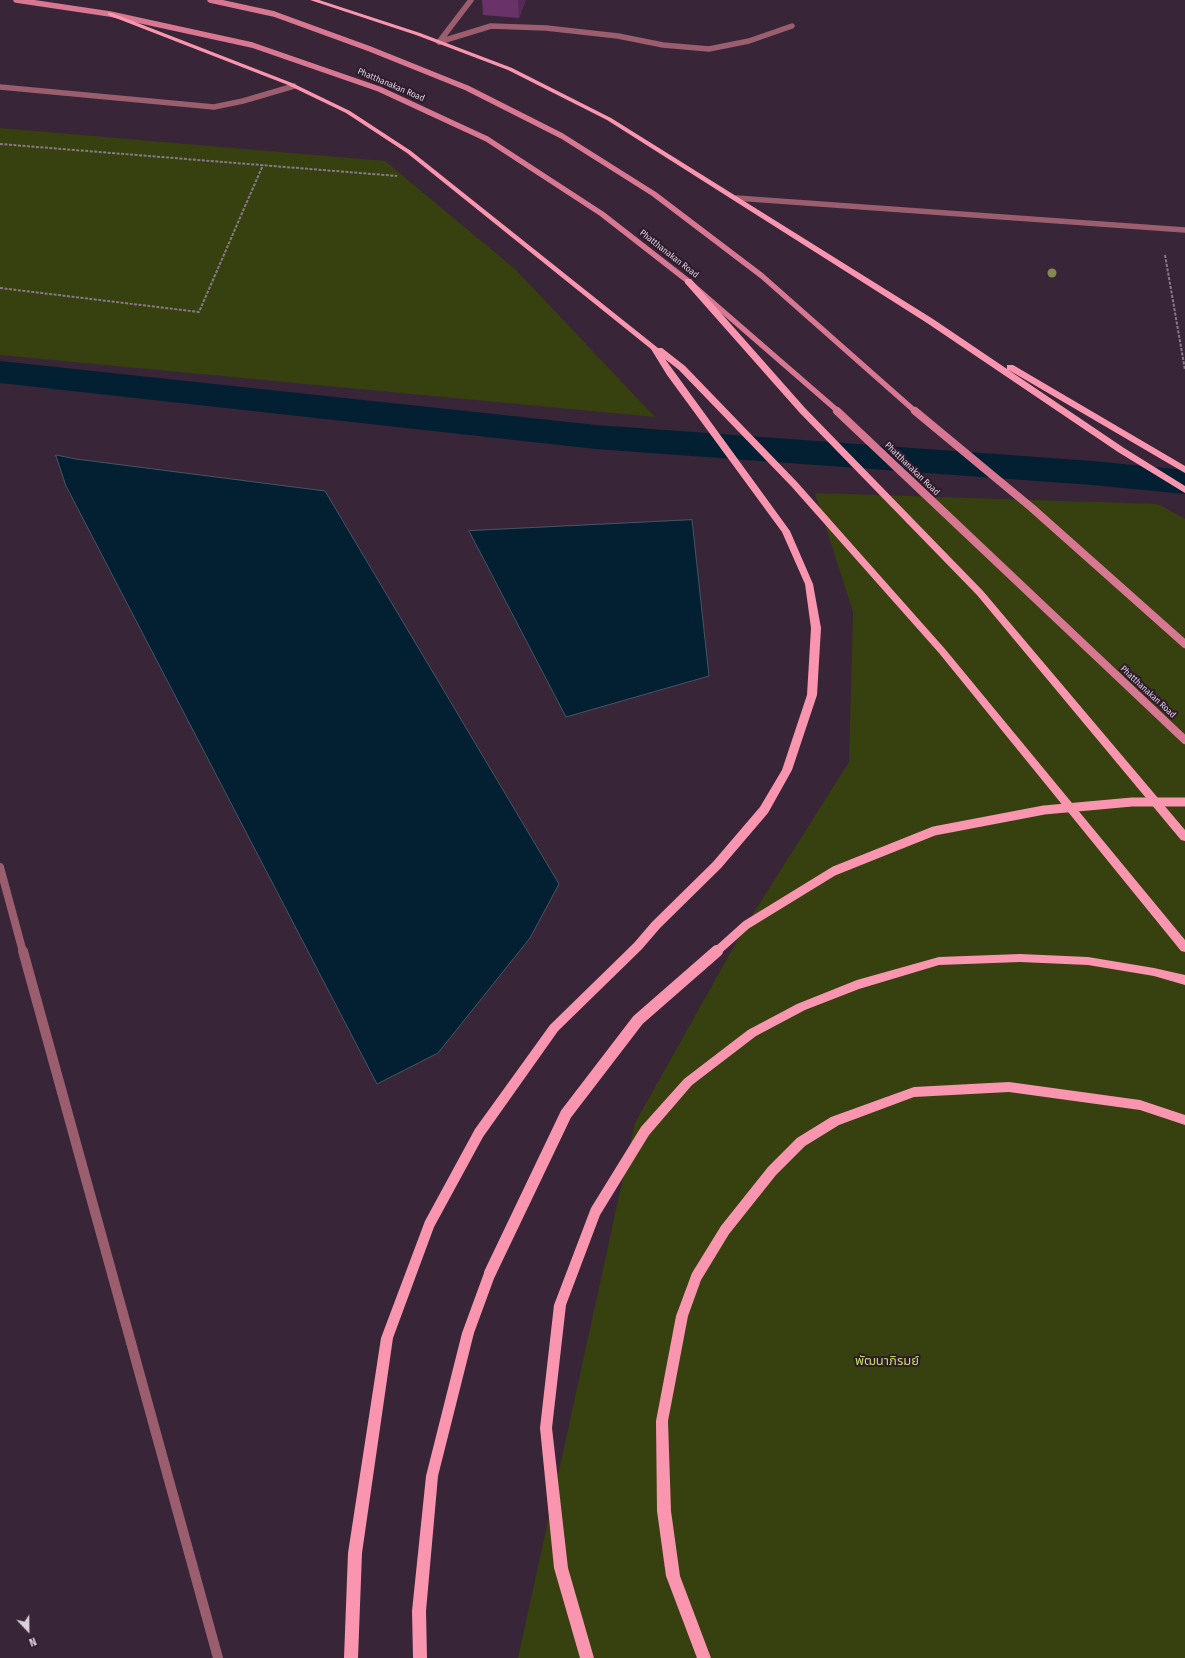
<!DOCTYPE html>
<meta charset="utf-8">
<style>
body{margin:0}
#map{position:relative;width:1185px;height:1658px;overflow:hidden;background:#382537;font-family:"Fira Sans Condensed",sans-serif}
canvas{display:block}
.north{position:absolute;left:8px;top:1610px;width:40px;height:40px;-webkit-text-stroke:3px #2e1b2d;paint-order:stroke;rotate:158deg;font-size:11px;font-weight:700;line-height:16px;text-align:center;color:#ddd0dc}
.north::after{content:'';display:block;margin:auto;width:14px;height:18px;background:#ddd0dc;clip-path:polygon(50% 0,100% 100%,50% 72%,0 100%)}
</style>
<div id="map">
<canvas width="1185" height="1658"></canvas>
<div class="north">N</div>
</div>
<script>
const c = document.querySelector('canvas').getContext('2d');
c.lineJoin = 'round';
function fillPath(path, color) {
  c.fillStyle = color;
  c.fill(path, 'evenodd');
}
function trace(path, color, width, dash) {
  c.strokeStyle = color;
  c.lineWidth = width;
  c.lineCap = dash ? 'butt' : 'round';
  c.setLineDash(dash || []);
  c.stroke(path);
}
function drawText(font, color, halo, rows, align = 'center') {
  c.font = font + ' "Fira Sans Condensed","Noto Sans Thai",sans-serif';
  c.lineWidth = 4;
  c.setLineDash([]);
  c.textBaseline = 'middle';
  c.strokeStyle = halo;
  c.fillStyle = color;
  for (const [text, x, y, turn = 0] of rows) {
    c.save();
    c.translate(x, y);
    c.rotate((+turn || 0) * Math.PI / 180);
    c.textAlign = isNaN(turn) ? turn : align;
    if (halo) c.strokeText(text, 0, 0);
    c.fillText(text, 0, 0);
    c.restore();
  }
}
fillPath(new Path2D(`
 M0 128 385 161 515 269 655 417 0 355Z
 M815 493 1158 504 1185 519V1658H518L635 1123 746 925 849 762 853 612Z`), '#37400f');
const water = new Path2D(`
 M56 455 76 459 325 491 559 884 530 938 438 1053 377 1084 66 486Z
 M692 520 709 676 566 717 469 531Z`);
fillPath(water, '#022032');
trace(water, '#445565', 1);
fillPath(new Path2D(`
 M0 361 596 425 1092 461 1185 470V494L1092 485 596 449 0 383Z`), '#022032');
trace(new Path2D(`
 M0 144 397 176
 M1165 255 1185 370
 M0 288 199 312 263 165`), '#897988', 2, [3, 1.5]);
trace(new Path2D(`
 M439 42 491 26 546 28 618 36 663 45 709 49 749 41 792 26
 M439 42 471 0
 M0 87 214 107 243 101 294 86
 M736 198 1185 230`), '#9b5e6e', 5.5);
trace(new Path2D(`
 M0 867 23 952`), '#9b5e6e', 8);
trace(new Path2D(`
 M23 951 218 1658`), '#9b5e6e', 10);
trace(new Path2D(`
 M16 0 110 14 252 45 379 89 487 139 602 214 688 281 839 412
 M210 0 274 14 370 49 467 88 562 136 654 194 762 276 916 412`), '#d87792', 5.5);
trace(new Path2D(`
 M837 411 1185 740
 M915 411 1032 508 1185 644`), '#d87792', 8);
fillPath(new Path2D(`
 M310 0H319L420 33 512 68 611 118 933 319 1124 448 1185 486V493L1118 452 927 323 607 120 508 70 416 35Z
 M108 13H112L292 83 350 111 411 151 658 348H662L685 366 797 482 945 649 1185 940V952L1181 951 939 653 791 486 679 370 665 359 790 531 813 584 821 628 817 695 792 770 768 813 721 868 660 928 642 949 558 1031 483 1137 434 1227 393 1338 362 1553 358 1658H344L348 1553 381 1338 425 1221 475 1129 550 1025 634 943 652 922 713 862 760 807 782 770 807 695 811 628 805 584 782 532 667 375 651 349 407 153 346 113 288 85 108 15Z
 M685 279H691L805 408 983 591 1185 830V841L1181 840 977 595 799 412 685 283Z
 M1007 365H1013L1185 466V473L1007 369Z
 M1020 954 1088 957 1154 968 1185 975V985L1154 976 1088 965 1020 962 939 965 859 989 805 1010 756 1036 692 1085 649 1135 600 1215 566 1305 552 1428 568 1568 594 1658H580L554 1568 540 1428 554 1305 591 1208 641 1127 684 1079 748 1030 797 1004 857 980 939 957Z
 M1009 1082 1140 1100 1185 1115V1125L1140 1110 1009 1092 914 1097 839 1125 805 1146 776 1175 729 1234 701 1280 688 1316 668 1421 671 1511 680 1576 711 1658H697L666 1576 657 1511 656 1421 676 1316 692 1273 721 1226 768 1167 797 1138 831 1117 914 1087Z
 M490 1267 494 1269 496 1273 474 1333 438 1476 426 1611 427 1658H413L412 1611 426 1476 462 1333 484 1273 486 1269Z`), '#fa95b0');
trace(new Path2D(`
 M716 952 746 925 834 871 934 831 1044 810 1132 802H1185`), '#fa95b0', 9);
trace(new Path2D(`
 M490 1273 566 1114 638 1020 717 951`), '#fa95b0', 12);
c.fillStyle = '#858b4f';
for (const [x, y] of [
 [1052,273]
]) {
  c.beginPath();
  c.arc(x, y, 4.5, 0, 2 * Math.PI);
  c.fill();
}
fillPath(new Path2D(`
 M482 0H526L519 18 483 15Z`), '#693268');
fillPath(new Path2D(`
 M518 0H526L519 18Z`), '#552955');
drawText('9px', '#ddd0dc', '#2e1b2d', [
 ["Phatthanakan Road",391,85,23],
 ["Phatthanakan Road",669,254,38],
 ["Phatthanakan Road",912,469,44],
 ["Phatthanakan Road",1148,692,43]
]);
drawText('13px', '#c4de62', '#2e1b2d', [
 ["พัฒนาภิรมย์",887,1361]
]);
</script>
